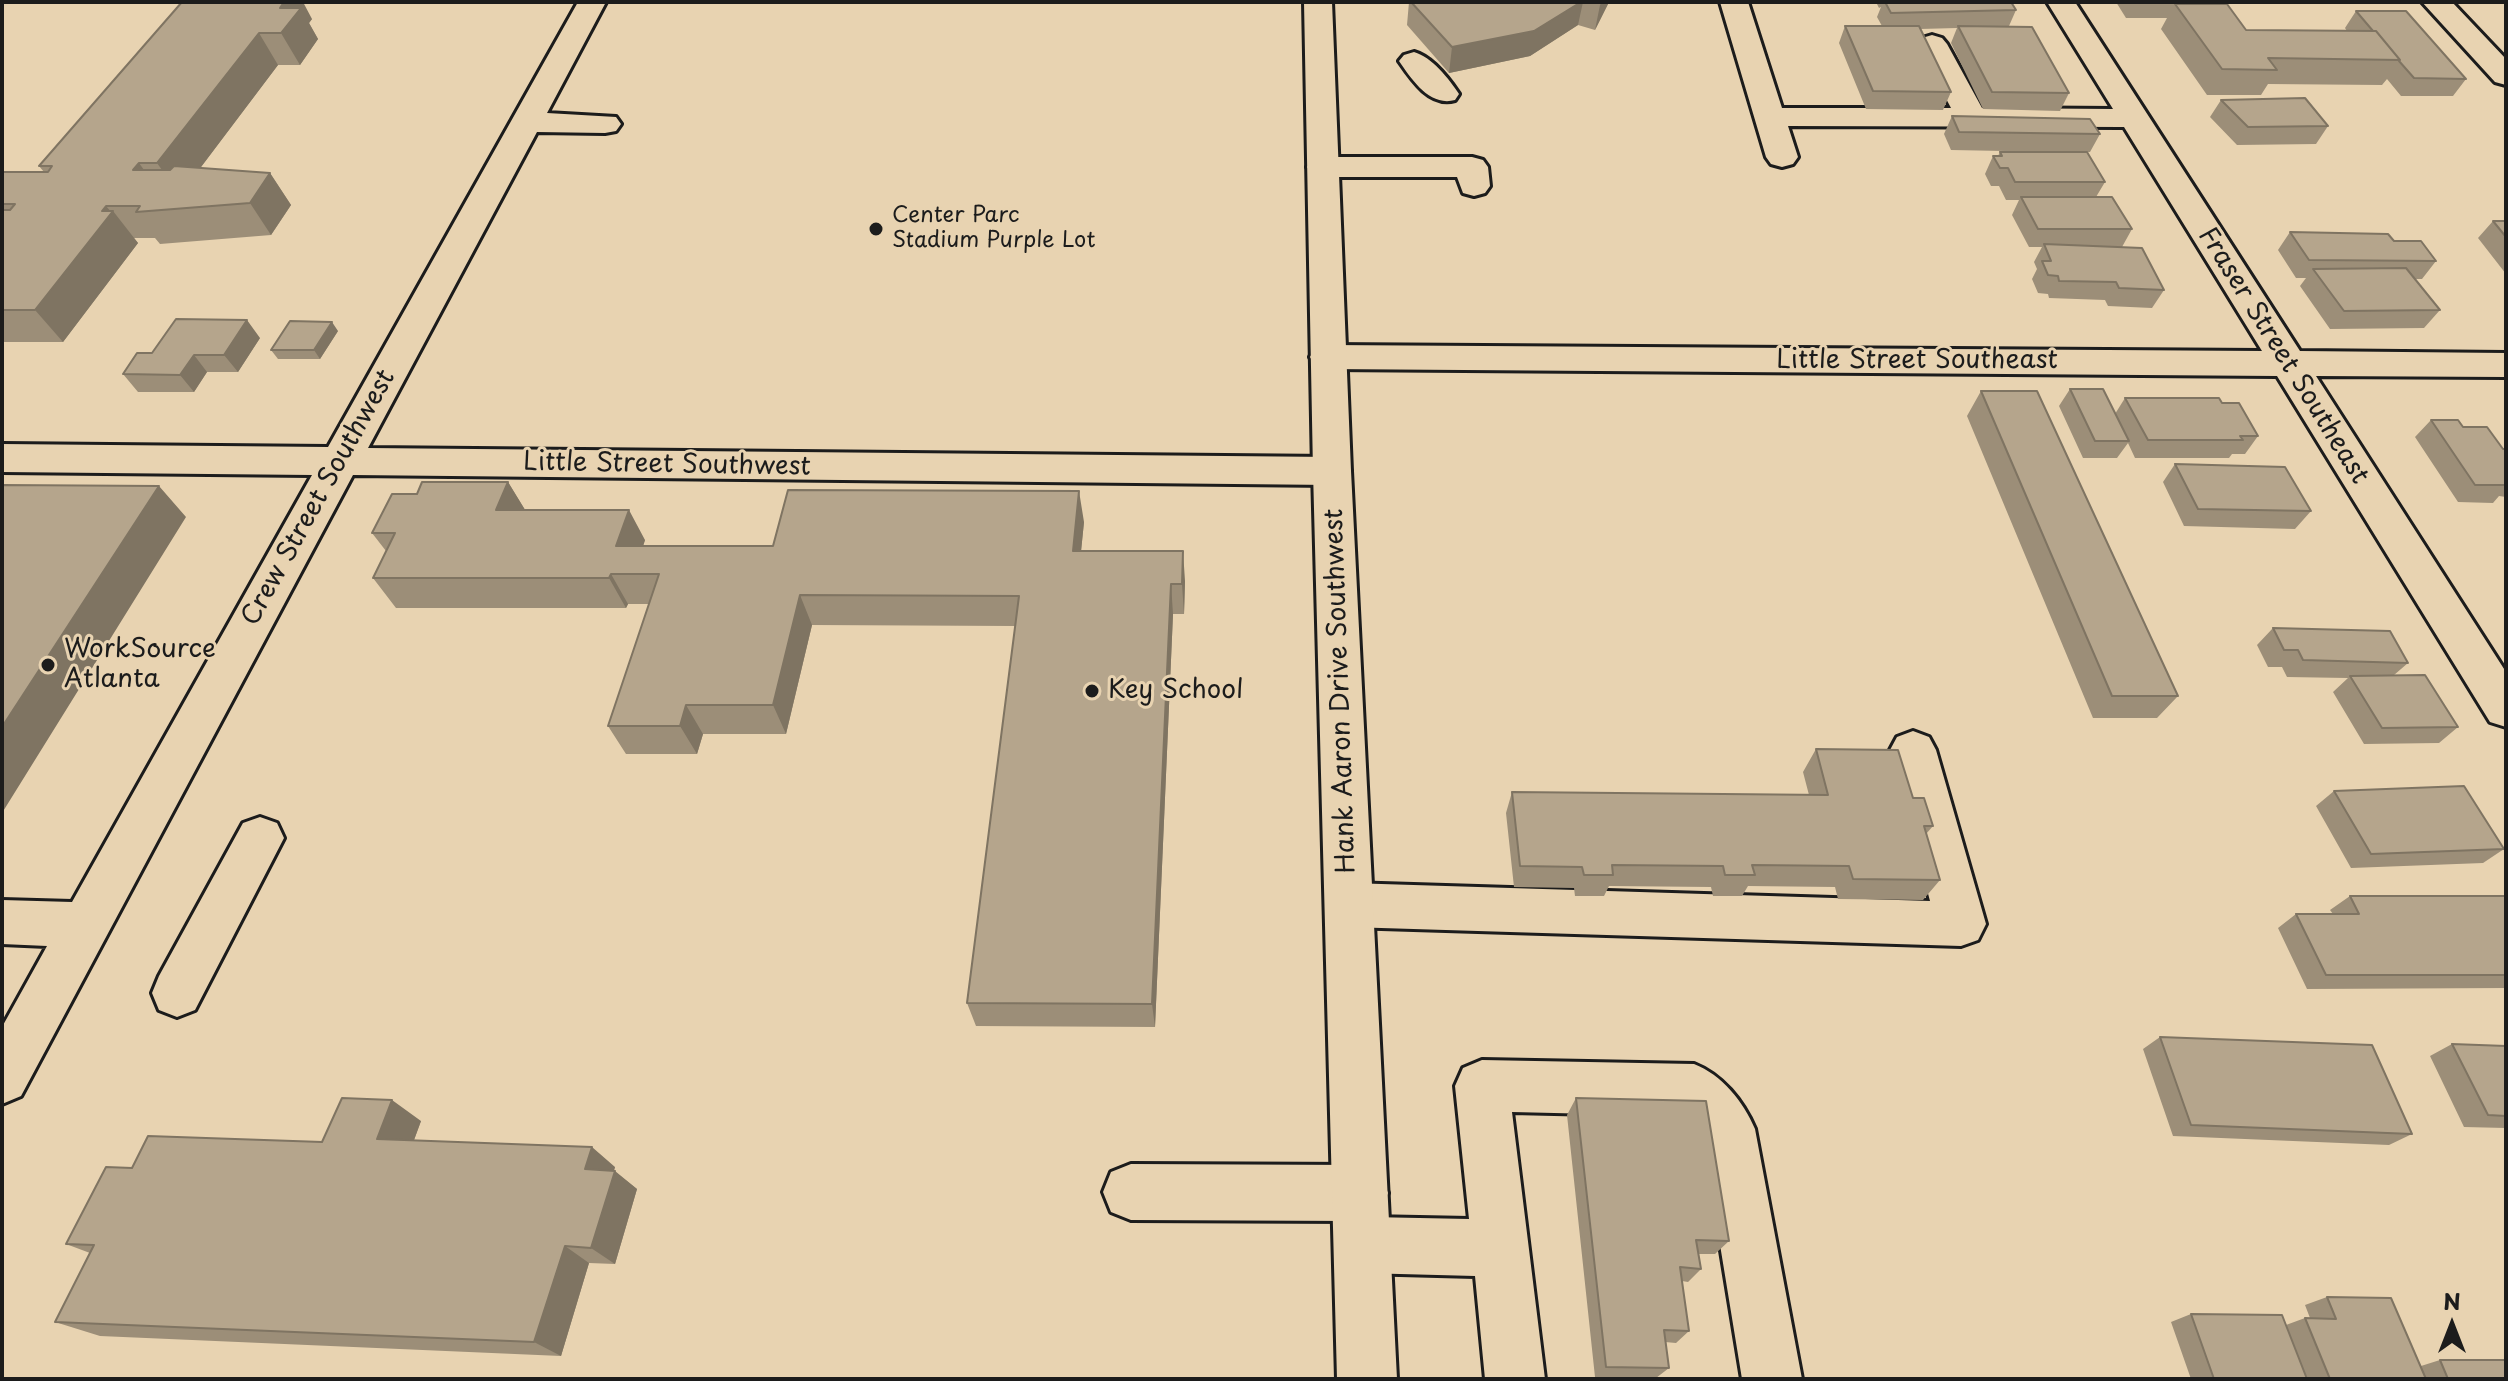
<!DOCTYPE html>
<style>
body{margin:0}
#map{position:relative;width:2508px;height:1381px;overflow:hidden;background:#e8d3b1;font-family:"Playpen Sans",sans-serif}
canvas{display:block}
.frame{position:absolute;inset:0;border:4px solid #1c1c1c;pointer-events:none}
.north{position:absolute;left:2412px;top:1285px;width:80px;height:80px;-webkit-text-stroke:6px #e8d3b1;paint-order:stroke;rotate:0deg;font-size:22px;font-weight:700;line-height:32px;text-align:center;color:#1c1c1c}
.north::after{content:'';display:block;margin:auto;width:28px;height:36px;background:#1c1c1c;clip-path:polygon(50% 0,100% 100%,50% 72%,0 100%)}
</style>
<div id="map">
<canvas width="2508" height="1381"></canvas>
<div class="frame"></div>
<div class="north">N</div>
</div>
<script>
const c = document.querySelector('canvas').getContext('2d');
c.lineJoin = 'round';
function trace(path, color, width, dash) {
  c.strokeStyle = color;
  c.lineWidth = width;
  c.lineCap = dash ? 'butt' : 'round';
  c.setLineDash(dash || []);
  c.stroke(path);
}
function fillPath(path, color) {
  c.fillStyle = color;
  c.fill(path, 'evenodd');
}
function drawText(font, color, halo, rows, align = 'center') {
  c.font = font + ' "Playpen Sans",sans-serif';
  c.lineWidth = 6;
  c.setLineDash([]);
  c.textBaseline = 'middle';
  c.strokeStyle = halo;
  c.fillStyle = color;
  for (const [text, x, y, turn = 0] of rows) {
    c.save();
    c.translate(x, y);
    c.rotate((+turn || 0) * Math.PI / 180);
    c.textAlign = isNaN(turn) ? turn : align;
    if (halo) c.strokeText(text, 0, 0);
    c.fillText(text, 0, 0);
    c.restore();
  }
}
const minor = new Path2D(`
 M578 2H606L547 113 616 117 621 124 616 131 605 133 537 132 368 448 1332 457 1346 461 1351 471 1346 481 1332 485 353 475 21 1096 2 1104V1027L47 946 2 944V900L72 902 312 475 2 472V444L328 447Z
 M1720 2H1748L1782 108H1951L1917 44 1922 38 1932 35 1942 38 1947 44 1982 108 2113 109 2047 2H2075L2300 351 2506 353V377L2316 376 2506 672V727L2490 722 2277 376 1328 369 1315 366 1310 357 1315 348 1328 345 2262 351 2124 127 1788 126 1798 157 1793 164 1782 167 1771 164 1766 157Z
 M2422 2H2452L2506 59V85L2495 82Z
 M1414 52C1432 57 1449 79 1459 94L1455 100C1430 107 1412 80 1399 61L1404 55Z
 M1323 157H1472L1483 160 1488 167 1490 186 1485 193 1474 196 1463 193 1457 177H1323L1312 174 1307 167 1312 160Z
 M1913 731 1929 737 1936 750 1986 924 1978 940 1961 946 1349 927 1332 921 1325 905 1332 889 1349 883 1930 901 1890 750 1897 737Z
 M260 817 277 823 284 838 195 1010 177 1017 159 1010 152 993 159 976 243 823Z
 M1482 1060 1694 1064C1722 1075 1743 1101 1755 1129L1802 1379H1742L1703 1141 1681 1116 1512 1112 1545 1379H1485L1475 1276 1362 1273 1342 1265 1334 1245 1342 1225 1352 1221 1131 1220 1111 1212 1103 1192 1111 1172 1131 1164 1360 1165 1380 1173 1388 1193 1380 1213 1369 1217 1469 1219 1455 1086 1463 1068Z`);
const major = new Path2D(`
 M1304 2H1332L1351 471 1397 1379H1337L1313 471Z`);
trace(minor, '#1c1c1c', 6);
trace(major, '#1c1c1c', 6);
fillPath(minor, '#e8d3b1');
fillPath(major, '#e8d3b1');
fillPath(new Path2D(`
 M182 2 312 19 309 23 318 39 300 65H278L200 168 270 173 291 205 271 235 160 244 155 238H134L138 243 63 342H2V172H44L39 166Z
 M1409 2H1609L1595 30 1578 25 1530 56 1449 73 1407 25Z
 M1876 2H2011L2016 10 2009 26 2069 93 2060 111 1983 109 1951 43 1957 28 1920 29 1951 92 1943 110 1866 109 1839 43 1845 26H1882L1877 17 1881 7 1879 8Z
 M2116 2H2214L2213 4 2246 30 2347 31 2345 28 2356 11 2466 79 2453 96H2401L2387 79 2382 85 2268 84 2261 95H2207L2161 29 2167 18H2126Z
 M2221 100 2328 126 2316 144 2237 145 2210 117Z
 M1952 116 2100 134 2090 152H2087L2105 182 2096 197 2132 229 2122 247 2164 290 2152 308 2108 306 2105 300 2049 298 2048 294 2038 293 2032 279 2037 269 2034 262 2042 247H2029L2012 215 2019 200H2006L1999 186H1991L1985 174 1993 156H1998L2000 152H2059L1951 150 1944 134Z
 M2493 221H2506V274L2478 238Z
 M2290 232 2394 241 2436 261 2422 279H2415L2440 310 2424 328 2330 329 2300 286 2306 278H2296L2278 250Z
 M338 331 320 359H278L271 350Z
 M260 338 238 372H207L194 392H138L123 374 152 353Z
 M2070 389 2115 414 2125 398 2222 403 2258 436 2245 454H2232L2229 458H2135L2128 443 2117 458H2083L2059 406Z
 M1981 391 2178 696 2157 718H2093L1967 416Z
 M2431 420 2463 427 2503 449H2506V497L2499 496 2493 503 2458 502 2415 437Z
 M2175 464 2311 511 2295 529 2184 526 2163 482Z
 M508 482 525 510 645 540 643 546H773L1084 522 1081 551 1185 581 1184 614H1173L1155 1027 976 1026 967 1003 1015 626 812 625 786 734H703L697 754H626L608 726 649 604H628L626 608H396L373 578 386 551 372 533 417 494Z
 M2273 628 2408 663 2394 675 2458 727 2439 743 2364 744 2333 692 2348 678 2287 677 2282 667H2268L2257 645Z
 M1816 749 1913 798 1933 826 1926 834 1940 880 1923 900 1838 899 1835 887 1748 886 1742 896H1713L1711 887 1609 886 1604 896H1575L1574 888 1514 887 1506 813 1512 792 1809 795 1803 772Z
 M2334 791 2504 849 2483 863 2351 868 2316 806Z
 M2350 896 2506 898V988L2307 989 2278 928 2296 914H2333L2330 910Z
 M2160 1037 2412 1134 2389 1145 2173 1136 2143 1049Z
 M2452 1044 2506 1046V1128L2464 1127 2430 1056Z
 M1576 1098 1729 1241 1715 1254H1698L1701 1269 1688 1282 1682 1281 1689 1331 1676 1343 1665 1342 1669 1368 1656 1378 1595 1377 1567 1115Z
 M421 1121 414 1140 615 1167 614 1171 637 1189 615 1264 589 1263 561 1356 100 1336 55 1322 90 1253 66 1244 132 1168 322 1142Z
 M2327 1297 2421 1366 2440 1360 2506 1379H2191L2171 1322 2191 1314 2286 1325 2305 1318H2310L2305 1305Z`), '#9c8e78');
fillPath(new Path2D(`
 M284 2H303L312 19 309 23 318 39 300 65 281 33 280 8Z
 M1581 2H1583L1578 25 1530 56 1449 73 1452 47Z
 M1602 2H1609L1595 30 1600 5Z
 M259 33 278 65 180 195 157 163Z
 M139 163 162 195 133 170Z
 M270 173 291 205 271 235 250 203Z
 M106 206 112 213 113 211 138 243 63 342 35 310Z
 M247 320 260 338 238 372 224 355Z
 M332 322 338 331 320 359 314 350Z
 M194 355 207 372 194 392 180 375Z
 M508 482 527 513 496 510Z
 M159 486 186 517 2 813V727Z
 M1079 491 1084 522 1078 581 1073 551Z
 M629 510 645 540 634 574 616 546Z
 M1183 551 1185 581 1184 614 1182 584Z
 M611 574 628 604 626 608 609 578Z
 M1171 584 1173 614 1155 1027 1152 1004Z
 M800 595 812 625 786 734 773 705Z
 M686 705 703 734 697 754 680 726Z
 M392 1100 421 1121 407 1159 377 1139Z
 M592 1147 615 1167 608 1188 585 1169Z
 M615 1171 637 1189 615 1264 591 1248Z
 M565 1246 589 1263 561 1356 534 1342Z`), '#7f7462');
const building = new Path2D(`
 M182 2H284L280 8H301L281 33H259L157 163H139L133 170H170L174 166 270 173 250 203 136 212 140 206H106L102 211H113L35 310H2V210H10L15 204H2V172H48L52 166H39Z
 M1411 2H1581L1534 31 1452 47Z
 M1885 2H2011L2016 10 1891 13Z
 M2175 4H2227L2246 30 2376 31 2400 60 2268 58 2277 70 2222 69Z
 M2356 11H2406L2466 79 2414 78 2399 61 2400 60 2376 31H2373Z
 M1845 26H1919L1951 92 1873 91Z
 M1958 26 2032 27 2069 93 1992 92Z
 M2305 98 2328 126 2248 127 2221 100Z
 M1952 116 2090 119 2100 134 1959 132Z
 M2000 152H2087L2105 182H2015L2008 168H2000L1993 156H2002Z
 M2021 197H2112L2132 229H2038Z
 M2493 221H2506V237Z
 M2290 232 2388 234 2394 241H2421L2436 261 2309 260Z
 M2044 244 2142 248 2164 290 2119 288 2116 282 2059 281 2058 276 2048 275 2042 261H2051Z
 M2406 268 2440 310 2344 311 2313 269Z
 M176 319 247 320 224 355H194L180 375 123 374 137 353H152Z
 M290 321 332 322 314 350H271Z
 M2070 389H2103L2129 441H2095Z
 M1981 391H2037L2178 696H2112Z
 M2125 398H2219L2222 403H2239L2258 436H2240L2243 440H2148Z
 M2431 420H2458L2463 427H2487L2503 449H2506V485H2475Z
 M2175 464 2285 467 2311 511 2198 509Z
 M422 482H508L496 510H629L616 546H773L788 490 1079 491 1073 551H1183L1182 584H1171L1152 1004 967 1003 1019 596 800 595 773 705H686L680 726H608L659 574H611L609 578H373L395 533H372L392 494H417Z
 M2 485 159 486 2 727Z
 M2273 628 2390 631 2408 663 2303 660 2298 650H2284Z
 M2425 675 2458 727 2382 728 2350 676Z
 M1816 749 1898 750 1913 798H1924L1933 826H1924L1940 880 1853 879 1849 866 1752 865 1755 875H1725L1723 866 1612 865 1613 875H1584L1582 867 1520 866 1512 792 1828 795Z
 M2464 786 2504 849 2371 854 2334 791Z
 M2350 896H2505L2506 898V975H2326L2296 914H2359Z
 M2160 1037 2372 1045 2412 1134 2191 1125Z
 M2452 1044 2506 1046V1116L2488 1115Z
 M342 1098 392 1100 377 1139 592 1147 585 1169 615 1171 591 1248 565 1246 534 1342 55 1322 94 1245 66 1244 106 1167 132 1168 148 1136 322 1142Z
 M1576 1098 1706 1101 1729 1241 1696 1240 1701 1269 1680 1267 1689 1331 1664 1330 1669 1368 1606 1367Z
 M2327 1297 2391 1298 2426 1379H2330L2305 1318 2336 1319Z
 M2191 1314 2282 1315 2307 1379H2214Z
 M2440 1360H2506V1379H2448Z`);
fillPath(building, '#b5a58c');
trace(building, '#7f7462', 2);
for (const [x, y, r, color] of [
 [876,229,8,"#1c1c1c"],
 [48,665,8,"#1c1c1c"],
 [1092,691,8,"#1c1c1c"]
]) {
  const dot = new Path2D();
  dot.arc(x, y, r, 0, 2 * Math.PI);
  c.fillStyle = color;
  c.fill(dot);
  trace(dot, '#e8d3b1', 3);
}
drawText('22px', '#1c1c1c', '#e8d3b1', [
 ["Center Parc",892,216],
 ["Stadium Purple Lot",892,241]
], 'left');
drawText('26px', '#1c1c1c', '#e8d3b1', [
 ["Fraser Street Southeast",2283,356,58],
 ["Little Street Southeast",1917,361],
 ["Little Street Southwest",667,465,1],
 ["Crew Street Southwest",319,498,-61],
 ["Hank Aaron Drive Southwest",1341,691,-92]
]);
drawText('26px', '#1c1c1c', '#e8d3b1', [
 ["WorkSource",64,650],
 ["Atlanta",64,680],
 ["Key School",1108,691]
], 'left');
</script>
